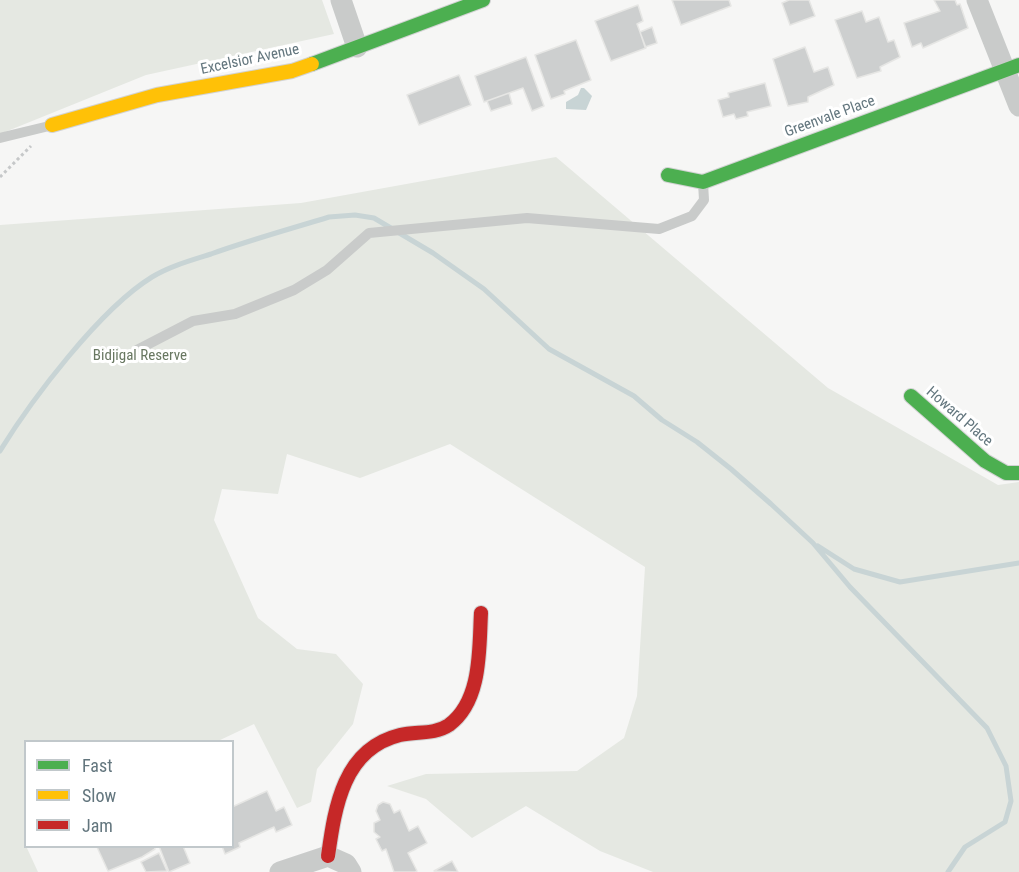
<!DOCTYPE html>
<style>
body{margin:0}
#map{position:relative;width:1019px;height:872px;overflow:hidden;background:#f6f6f5;font-family:"Roboto Condensed",sans-serif}
canvas{display:block}
.legend{position:absolute;left:24px;top:740px;width:210px;height:108px;box-sizing:border-box;background:#fff;border:2px solid #c1c8cb;margin:0;padding:8px 10px;list-style:none;font-size:18px;color:#63767e}
.legend li{display:flex;align-items:center;gap:12px;height:30px}
.legend b{width:30px;border:2px solid #c1c8cb}
</style>
<div id="map">
<canvas width="1019" height="872"></canvas>
<ul class="legend">
<li><b style="height:8px;background:#4caf50"></b>Fast</li>
<li><b style="height:8px;background:#ffc107"></b>Slow</li>
<li><b style="height:8px;background:#c62828"></b>Jam</li>
</ul>
</div>
<script>
const c = document.querySelector('canvas').getContext('2d');
c.lineJoin = 'round';
function fillPath(path, color) {
  c.fillStyle = color;
  c.fill(path, 'evenodd');
}
function trace(path, color, width, dash) {
  c.strokeStyle = color;
  c.lineWidth = width;
  c.lineCap = dash ? 'butt' : 'round';
  c.setLineDash(dash || []);
  c.stroke(path);
}
function drawText(font, color, halo, rows, align = 'center') {
  c.font = font + ' "Roboto Condensed",sans-serif';
  c.lineWidth = 6;
  c.setLineDash([]);
  c.textBaseline = 'middle';
  c.strokeStyle = halo;
  c.fillStyle = color;
  for (const [text, x, y, turn = 0] of rows) {
    c.save();
    c.translate(x, y);
    c.rotate((+turn || 0) * Math.PI / 180);
    c.textAlign = isNaN(turn) ? turn : align;
    if (halo) c.strokeText(text, 0, 0);
    c.fillText(text, 0, 0);
    c.restore();
  }
}
fillPath(new Path2D(`
 M0 0H322L334 34 146 75 0 134Z
 M556 157 828 388 998 485 1019 482V872H653L600 851 526 806 472 838 426 799 387 786 426 774 577 771 624 738 637 696 645 567 450 444 360 478 287 454 278 494 222 489 214 520 258 618 297 649 336 654 363 684 353 724 317 769 311 802 297 808 254 724 218 741 26 742 24 837 26 846 38 872H0V225L301 203Z`), '#e5e8e2');
fillPath(new Path2D(`
 M581 88H584L592 96 586 110 566 109V102L578 95Z`), '#c8d4d5');
trace(new Path2D(`
 M0 451C32 399 100 309 152 277 170 266 192 260 211 254 250 240 290 229 329 217L355 215 374 218 433 253 484 289 549 349 634 396 662 420 697 442 731 469 771 504 813 543 850 587 987 728 1006 766 1011 801 1005 822 965 847 948 872
 M818 546 854 569 900 582 1019 563`), '#c8d4d5', 5);
const building = new Path2D(`
 M672 0H729L731 6 681 25Z
 M789 0H809L815 16 790 25 782 3Z
 M934 0H955L957 5 960 4 968 28 923 48 921 43 912 47 904 23 940 11Z
 M638 5 643 21 637 24 646 48 611 61 595 21Z
 M862 11 866 22 879 17 888 42 894 40 900 57 880 67 881 71 857 78 835 20Z
 M652 27 657 43 645 47 640 32Z
 M576 40 591 80 564 91 565 94 551 99 535 55Z
 M805 47 814 72 828 67 834 85 808 97V102L788 106 773 59Z
 M526 57 544 106 532 111 523 88 484 102 475 76Z
 M459 75 471 105 419 125 407 95Z
 M765 83 771 106 747 112 748 116 736 119 734 114 723 117 718 100 729 97 728 93Z
 M509 93 512 104 491 111 487 101Z
 M267 791 276 811 284 807 292 825 276 832 274 827 239 843 240 847 225 854 222 846H232V807Z
 M383 802 390 804 394 813 400 810 409 831 418 826 427 843 408 853 417 871 415 872H394L386 849 382 851 376 839 380 837 374 832V823L380 820 376 811 378 805Z
 M154 846 155 849 142 857 108 871 97 847Z
 M159 846H183L190 863 169 872Z
 M159 853 167 871 146 872 141 862Z
 M452 861 458 872 434 871Z`);
fillPath(building, '#cdcfcf');
trace(building, '#e6e6e4', 1.5);
const fast = new Path2D(`
 M312 64 483 0
 M668 175 703 182 1019 65
 M911 396 985 461 1006 473H1019`);
const slow = new Path2D(`
 M52 125 157 95 292 71 312 64`);
const jam = new Path2D(`
 M328 856C335 807 343 749 400 735 417 731 434 735 449 725 482 701 479 648 481 613`);
trace(fast, '#d2d3d3', 16);
trace(slow, '#d2d3d3', 16);
trace(jam, '#d2d3d3', 16);
trace(new Path2D(`
 M0 177 31 146`), '#c6c8c9', 3, [3, 3]);
trace(new Path2D(`
 M0 138 49 126
 M137 350 193 321 235 314 294 290 327 270 369 233 527 218 659 229 692 216 704 200 703 183`), '#c9cbca', 10);
trace(new Path2D(`
 M341 0 357 47
 M977 0 1019 106
 M280 872 328 856 346 864 351 872`), '#c9cbca', 21);
trace(fast, '#4caf50', 14);
trace(slow, '#ffc107', 14);
trace(jam, '#c62828', 14);
drawText('15px', '#63767e', '#fff', [
 ["Excelsior Avenue",250,60,-12],
 ["Greenvale Place",830,117,-20],
 ["Howard Place",959,417,41]
]);
drawText('15px', '#687761', '#fff', [
 ["Bidjigal Reserve",140,356]
]);
</script>
